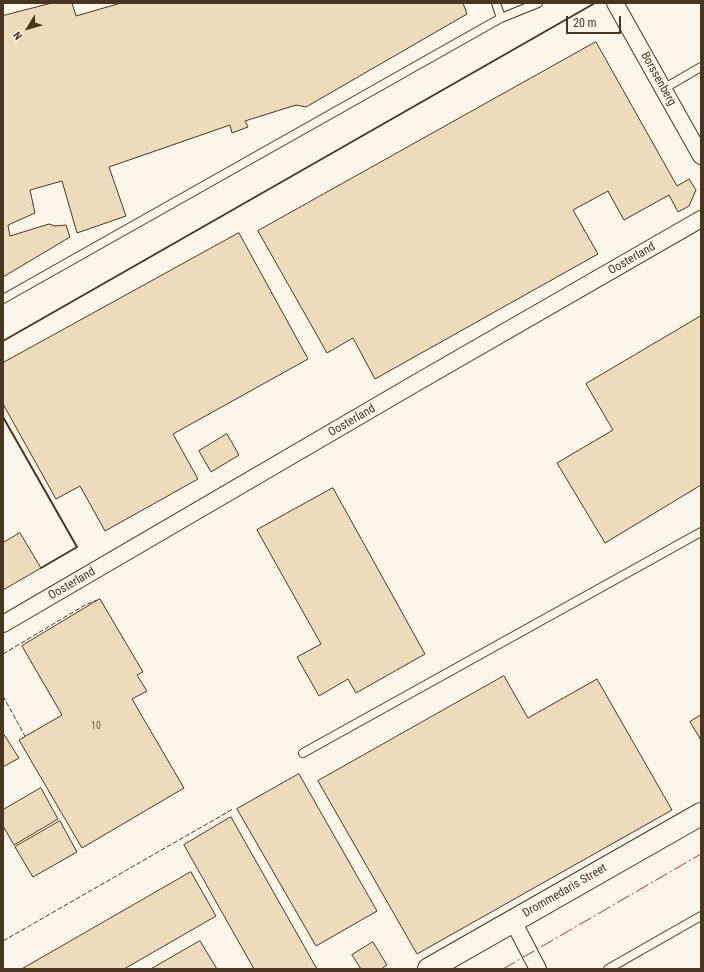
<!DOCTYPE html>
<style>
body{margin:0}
#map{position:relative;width:704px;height:972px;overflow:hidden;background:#fbf6e9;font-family:"Roboto Condensed",sans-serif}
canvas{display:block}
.frame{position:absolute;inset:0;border:4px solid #4a3520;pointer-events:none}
.north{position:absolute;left:8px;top:8px;width:40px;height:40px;-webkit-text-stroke:3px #fbf6e9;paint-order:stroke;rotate:233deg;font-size:11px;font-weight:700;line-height:16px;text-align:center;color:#4a3520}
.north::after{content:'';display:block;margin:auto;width:14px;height:18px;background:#4a3520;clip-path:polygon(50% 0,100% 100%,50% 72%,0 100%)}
.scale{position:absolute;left:566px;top:16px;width:55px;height:18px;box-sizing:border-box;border:2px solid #4a3520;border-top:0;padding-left:5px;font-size:12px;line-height:14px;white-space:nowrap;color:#4a3520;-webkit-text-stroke:3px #fbf6e9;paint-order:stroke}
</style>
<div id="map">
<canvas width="704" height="972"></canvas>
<div class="frame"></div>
<div class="north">N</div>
<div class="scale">20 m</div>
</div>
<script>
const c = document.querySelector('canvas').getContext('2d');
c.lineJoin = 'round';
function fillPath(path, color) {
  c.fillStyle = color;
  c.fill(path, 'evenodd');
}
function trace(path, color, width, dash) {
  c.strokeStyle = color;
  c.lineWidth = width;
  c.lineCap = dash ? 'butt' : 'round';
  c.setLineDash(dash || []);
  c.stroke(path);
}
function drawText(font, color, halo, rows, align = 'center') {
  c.font = font + ' "Roboto Condensed",sans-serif';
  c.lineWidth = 3;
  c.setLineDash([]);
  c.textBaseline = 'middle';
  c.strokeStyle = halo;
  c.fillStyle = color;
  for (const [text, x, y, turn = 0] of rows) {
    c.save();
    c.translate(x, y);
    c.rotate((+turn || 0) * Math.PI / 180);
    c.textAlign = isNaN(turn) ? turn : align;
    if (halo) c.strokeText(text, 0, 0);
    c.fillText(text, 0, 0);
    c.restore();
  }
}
const building = new Path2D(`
 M52 3H72L76 16 121 3H463L467 14 306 107 296 105 245 121 248 127 232 133 230 125 109 167 126 216 77 233 62 181 30 190 35 213 8 225 10 236 49 224 55 226 66 225 70 237 3 277V16Z
 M596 42 677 186 689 179 696 190 689 206 678 212 669 195 624 220 608 191 573 210 598 254 375 379 353 338 327 353 258 231Z
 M239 233 308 359 173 434 198 479 105 531 80 486 56 499 3 404V363Z
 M701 316V485L605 543 557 463 613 430 586 384Z
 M227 434 239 455 211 472 199 451Z
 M333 488 425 654 356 693 348 679 319 696 297 657 321 644 257 530Z
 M20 533 41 568 3 590V543Z
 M100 599 143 672 137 675 147 691 132 699 184 788 82 848 19 740 62 715 22 646Z
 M504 676 528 718 597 679 672 810 417 954 318 781Z
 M701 715V740L690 722Z
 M3 733 19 758 3 767Z
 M299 774 377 911 316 946 237 809Z
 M41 788 58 819 14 845 3 826V810Z
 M231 817 317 969H254L184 845Z
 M60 821 77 852 33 877 15 847Z
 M191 872 216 916 124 969H22Z
 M200 941 217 969H151Z
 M373 942 387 965 381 969H361L352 955Z`);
fillPath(building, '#ecdcbc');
trace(building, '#4a3520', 1);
const lane = new Path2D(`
 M496 3 501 18
 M663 89 701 67
 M3 299 501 18 538 3
 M303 753 701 532
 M608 969 701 916`);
const street = new Path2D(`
 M615 3 701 156
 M3 624 416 383 701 219
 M513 921 538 969`);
const secondary = new Path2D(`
 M429 969 701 814`);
trace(lane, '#4a3520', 10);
trace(street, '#4a3520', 18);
trace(secondary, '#4a3520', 24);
trace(lane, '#fbf6e9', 8);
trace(street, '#fbf6e9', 16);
trace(secondary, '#fbf6e9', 22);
trace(new Path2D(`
 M3 654 85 605 97 600
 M3 696 25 736
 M3 941 233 809`), '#4a3520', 1, [5, 2]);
trace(new Path2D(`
 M3 341 595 3
 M3 417 77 547 41 568`), '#4a3520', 2);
trace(new Path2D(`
 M503 969 701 854`), '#c62828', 1, [14, 3, 2, 3]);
drawText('10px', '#725f47', null, [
 ["10",96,726]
]);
drawText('12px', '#4a3520', '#fbf6e9', [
 ["Borssenberg",658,79,61],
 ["Oosterland",632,259,-30],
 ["Oosterland",352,421,-30],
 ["Oosterland",72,584,-30],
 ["Drommedaris Street",565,891,-30]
]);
</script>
